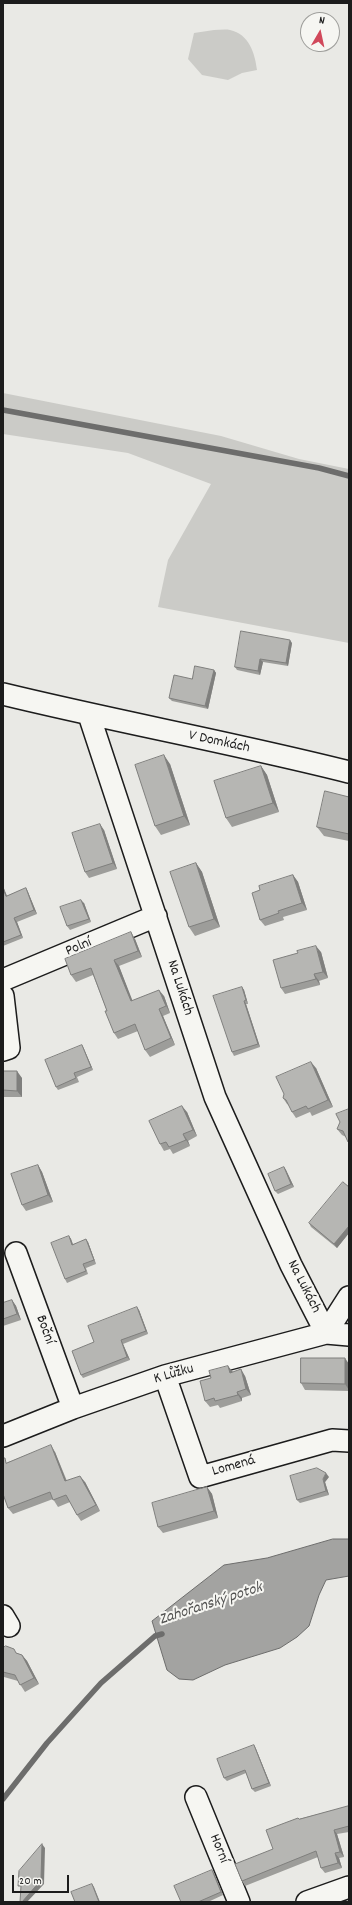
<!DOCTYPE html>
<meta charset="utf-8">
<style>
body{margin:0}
#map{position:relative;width:352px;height:1905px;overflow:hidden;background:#e9e9e5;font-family:Dekko,sans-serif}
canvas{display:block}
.frame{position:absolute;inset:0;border:4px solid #1c1c1c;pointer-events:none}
.north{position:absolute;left:300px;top:12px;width:40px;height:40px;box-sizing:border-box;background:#f6f6f2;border:1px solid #9f9f9c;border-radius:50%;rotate:9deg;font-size:11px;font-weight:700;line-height:16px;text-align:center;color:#1c1c1c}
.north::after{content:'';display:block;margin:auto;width:14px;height:18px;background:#d1495b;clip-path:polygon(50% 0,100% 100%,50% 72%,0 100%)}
.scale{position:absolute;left:12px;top:1875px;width:57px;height:18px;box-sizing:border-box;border:2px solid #1c1c1c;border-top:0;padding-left:5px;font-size:12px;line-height:14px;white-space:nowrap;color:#1c1c1c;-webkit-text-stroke:3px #f6f6f2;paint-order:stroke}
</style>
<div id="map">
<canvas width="352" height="1905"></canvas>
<div class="frame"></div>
<div class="north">N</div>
<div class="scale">20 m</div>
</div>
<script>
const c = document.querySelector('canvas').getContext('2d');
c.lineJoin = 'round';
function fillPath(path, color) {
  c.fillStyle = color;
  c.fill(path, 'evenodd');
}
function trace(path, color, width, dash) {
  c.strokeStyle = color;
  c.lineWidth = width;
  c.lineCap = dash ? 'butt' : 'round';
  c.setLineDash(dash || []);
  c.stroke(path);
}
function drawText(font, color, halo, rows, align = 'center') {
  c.font = font + ' Dekko,sans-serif';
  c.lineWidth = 4;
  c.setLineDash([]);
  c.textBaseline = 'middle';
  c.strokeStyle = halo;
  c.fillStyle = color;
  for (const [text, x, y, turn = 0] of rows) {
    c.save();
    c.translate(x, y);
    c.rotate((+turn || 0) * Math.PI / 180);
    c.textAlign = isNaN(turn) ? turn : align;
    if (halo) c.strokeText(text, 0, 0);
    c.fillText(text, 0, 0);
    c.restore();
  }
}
fillPath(new Path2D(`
 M214 30C219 30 225 29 230 30 249 34 255 53 257 70L242 73 228 80 202 75 188 59 194 33Z
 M3 393 221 436 299 459 349 469V643L158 607 168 560 211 484 128 453 3 434Z`), '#cbcbc7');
const water = new Path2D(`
 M333 1539H349V1576L326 1580 319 1595 309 1626 297 1637 280 1648 225 1665 193 1680 179 1679 167 1670 152 1621 224 1565 267 1558Z`);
fillPath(water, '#a3a3a1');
trace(water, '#6d6d6c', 1);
trace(new Path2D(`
 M3 410 319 468 349 476
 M3 1799 47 1743 101 1683 155 1636 162 1634`), '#6d6d6c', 5.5);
const minor = new Path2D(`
 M3 694C118 722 234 743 349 772
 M89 715 215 1097 291 1265 326 1333 349 1297
 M3 980 156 916
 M3 996 9 1048 3 1050
 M16 1253 73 1408
 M165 1376 200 1477 332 1440 349 1441
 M3 1436 73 1408 165 1376 326 1333 349 1335
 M3 1616 9 1626
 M196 1797 239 1902
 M307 1902 349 1887`);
trace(minor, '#1c1c1c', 24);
trace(minor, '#f6f6f2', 21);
fillPath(new Path2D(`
 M292 643 288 666 263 662 260 675 237 670 235 667Z
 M214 670 216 673 208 709 172 701 169 698 192 679Z
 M170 764 190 825 161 835 155 826Z
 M261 766 267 775 279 812 232 827 226 818Z
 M349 797V841L324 836 317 827Z
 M104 830 117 869 89 878 85 872Z
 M196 863 202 872 220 927 195 936 189 927Z
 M293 875 298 882 307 910 283 917 284 920 265 926 260 920V890Z
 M3 886 7 896 26 888 28 892 37 914 17 922 23 938 3 946Z
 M84 903 91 922 70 930 67 926Z
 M135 939 142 957 119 966 132 1001 164 996 170 1013 163 1016 175 1045 150 1057 145 1050 138 1031 118 1039 114 1033 107 1011 93 975 76 982 71 975Z
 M321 952 328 978 319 981 320 985 285 994 281 988Z
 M242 987 244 990 248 1004H246L260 1047 234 1056 232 1052Z
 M82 1045 84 1049 93 1070 77 1077 79 1082 58 1090 56 1087Z
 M316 1068 333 1107 312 1116 310 1112 296 1118 292 1112 289 1105 287 1104 283 1098Z
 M3 1071 22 1078V1097H3Z
 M349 1109V1143L346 1137 342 1135 337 1129Z
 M187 1112 197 1136 188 1141 190 1146 173 1154 170 1149 164 1151 160 1144Z
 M38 1165 42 1172 53 1202 26 1211 22 1205Z
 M284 1167 286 1170 294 1187 278 1194 275 1191Z
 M349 1187V1233L337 1248 311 1227 309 1223Z
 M69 1236 71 1239 73 1244 88 1242 96 1264 86 1268 88 1274 67 1283 65 1279Z
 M12 1300 16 1306 21 1320 3 1326V1301L4 1303Z
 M139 1310 148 1334 123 1344 130 1360 83 1378 81 1375 94 1342Z
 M349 1364V1391L305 1390 301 1383Z
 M228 1366 232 1372 245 1376 251 1395 242 1398V1401L220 1408 218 1405 210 1407 205 1401 211 1378Z
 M55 1452 67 1481 85 1482 100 1511 81 1521 77 1515 70 1502 58 1507 53 1499 13 1514 8 1508V1462Z
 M329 1477 325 1482 329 1495 300 1503 297 1500Z
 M207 1487 212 1494 218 1518 163 1533 158 1527Z
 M3 1648 22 1655 27 1661 39 1684 25 1692 18 1681 4 1677 3 1678Z
 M254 1745 256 1749 271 1786 255 1792 252 1789 246 1773 227 1781 224 1778Z
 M349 1806V1832L337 1834 344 1857 339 1858 342 1868 325 1873 321 1868 318 1857 245 1886 242 1881 273 1849 299 1819Z
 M214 1873 223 1895 208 1902H181Z`), '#9d9d9a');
fillPath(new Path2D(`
 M290 640 292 643 288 666 286 663Z
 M260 659 263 662 260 675 258 671Z
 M214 670 216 673 208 709 205 706Z
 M164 755 170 764 190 825 184 816Z
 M261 766 267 775 279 812 273 803Z
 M100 824 104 830 117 869 113 863Z
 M196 863 202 872 220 927 214 919Z
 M293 875 298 882 307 910 302 903Z
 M3 886 8 899 6 896 3 889Z
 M26 888 28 892 37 914 34 910Z
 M81 900 84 903 91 922 89 919Z
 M14 918 17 922 23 938 21 935Z
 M131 932 135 939 142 957 138 951Z
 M316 946 321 952 328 978 323 972Z
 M114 960 119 966 135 1007 131 1001Z
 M314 974 319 981 320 985 316 979Z
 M242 987 244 990 248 1004 246 1000Z
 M159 990 164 996 170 1013 166 1006Z
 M244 1001 246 1004 260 1047 258 1044Z
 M159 1009 163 1016 175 1045 171 1038Z
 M82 1045 84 1049 93 1070 91 1067Z
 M311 1062 316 1068 333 1107 328 1100Z
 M17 1071 22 1078V1097L17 1091Z
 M182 1106 187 1112 197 1136 193 1130Z
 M183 1134 188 1141 190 1146 186 1140Z
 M38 1165 42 1172 53 1202 48 1195Z
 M284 1167 286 1170 294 1187 291 1184Z
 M349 1226V1233L337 1248 334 1244Z
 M69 1236 71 1239 74 1248 72 1245Z
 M86 1239 88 1242 96 1264 94 1260Z
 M12 1300 16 1306 21 1320 17 1314Z
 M137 1307 139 1310 148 1334 146 1331Z
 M121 1340 123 1344 130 1360 127 1357Z
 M345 1358 349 1364V1390L345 1384Z
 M228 1366 233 1372 230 1373Z
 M241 1369 245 1376 251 1395 246 1389Z
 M237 1392 242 1398V1401L238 1395Z
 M51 1445 55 1452 69 1488 65 1481Z
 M326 1473 329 1477 325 1482 329 1495 326 1491 323 1479Z
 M80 1476 85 1482 100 1511 96 1505Z
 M207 1487 212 1494 218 1518 214 1511Z
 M22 1655 27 1661 39 1684 34 1678Z
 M254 1745 256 1749 271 1786 269 1783Z
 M334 1830 337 1834 344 1857 340 1852Z
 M42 1844 45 1848 44 1884 27 1902H22Z
 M335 1853 339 1858 342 1868 338 1863Z
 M212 1870 214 1873 223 1895 221 1892Z
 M92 1884 94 1887 100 1902H99Z`), '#7f7f7d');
const building = new Path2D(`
 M241 631 290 640 286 663 260 659 258 671 235 667Z
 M195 666 214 670 205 706 169 698 174 675 192 679Z
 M164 755 184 816 155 826 135 765Z
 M261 766 273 803 226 818 214 781Z
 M325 791 349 797V834L317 827Z
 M100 824 113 863 85 872 72 833Z
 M196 863 214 919 189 927 170 872Z
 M293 875 302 903 278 911 279 913 260 920 252 893 260 890 259 886Z
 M26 888 34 910 14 918 21 935 3 942V889L6 896Z
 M81 900 89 919 67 926 60 907Z
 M131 932 138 951 114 960 131 1001 159 990 166 1006 159 1009 171 1038 145 1050 135 1024 114 1033 105 1011H107L91 968 71 975 65 959Z
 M316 946 323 972 314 974 316 979 281 988 273 960 298 953 297 951Z
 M242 987 246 1000 244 1001 258 1044 232 1052 213 996Z
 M82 1045 91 1067 74 1073 76 1078 56 1087 45 1060Z
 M311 1062 328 1100 308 1109 306 1106 292 1112 286 1100 283 1098 284 1094 276 1077Z
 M3 1071H17V1091L3 1090Z
 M182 1106 193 1130 183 1134 186 1140 169 1147 166 1142 160 1144 149 1121Z
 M349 1109V1142H348L343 1131 337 1129 340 1122 336 1114Z
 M38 1165 48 1195 22 1205 11 1174Z
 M284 1167 291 1184 275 1191 268 1174Z
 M343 1182 349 1187V1226L334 1244 309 1223Z
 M69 1236 72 1245 86 1239 94 1260 83 1264 86 1271 65 1279 51 1243Z
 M12 1300 17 1314 3 1319V1303Z
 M137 1307 146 1331 121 1340 127 1357 81 1375 72 1351 94 1342 88 1326Z
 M301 1358H345V1384L301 1383Z
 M228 1366 230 1373 241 1369 246 1389 237 1392 238 1395 215 1401 214 1398 205 1401 200 1381 211 1378 209 1371Z
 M51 1445 65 1481 80 1476 96 1505 77 1515 66 1495 53 1500 50 1492 8 1508 3 1494V1458H5L6 1463Z
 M317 1468 326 1473 323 1479 326 1491 297 1500 290 1476Z
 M207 1487 214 1511 158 1527 152 1503Z
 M6 1646 14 1649 16 1653 22 1655 34 1678 20 1685 15 1675 3 1672V1648Z
 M254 1745 269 1783 252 1789 245 1770 224 1778 217 1759Z
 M349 1806V1826L334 1830 340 1852 335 1853 338 1863 321 1868 316 1851 242 1881 235 1864 273 1849 266 1830 298 1818 299 1819Z
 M42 1844 41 1880 22 1902H20L21 1886H18L19 1871Z
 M212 1870 221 1892 198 1902H181L174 1886Z
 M92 1884 99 1902H75L71 1892Z`);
fillPath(building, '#b6b6b3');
trace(building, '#7f7f7d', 1);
drawText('15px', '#1c1c1c', '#f6f6f2', [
 ["V Domkách",219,743,12],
 ["Polní",79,948,-23],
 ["Na Lukách",179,988,72],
 ["Na Lukách",303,1287,63],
 ["Boční",44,1330,70],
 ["K Lůžku",174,1375,-16],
 ["Lomená",234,1467,-16],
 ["Horní",218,1849,68]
]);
drawText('italic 16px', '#525251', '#f6f6f2', [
 ["Zahořanský potok",211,1605,-18]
]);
</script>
